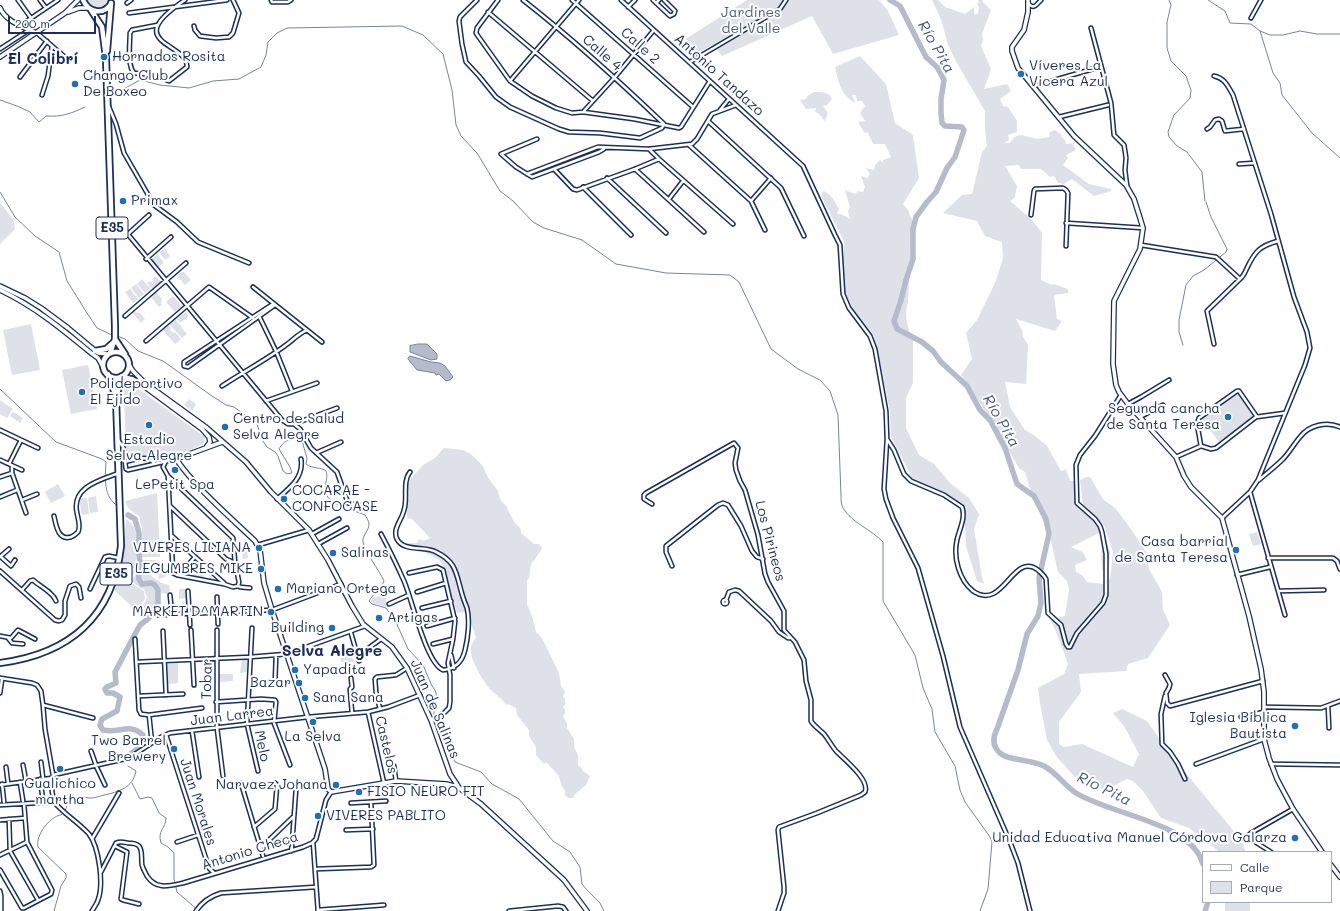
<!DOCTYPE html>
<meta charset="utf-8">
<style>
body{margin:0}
#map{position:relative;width:1340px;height:911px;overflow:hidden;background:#fff;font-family:Mali,sans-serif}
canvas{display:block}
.legend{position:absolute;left:1202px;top:851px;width:130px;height:52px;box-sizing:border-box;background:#fff;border:1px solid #a4acbf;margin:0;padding:5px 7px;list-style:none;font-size:12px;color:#1b2f5e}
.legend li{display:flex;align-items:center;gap:8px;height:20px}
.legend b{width:20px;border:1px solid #a4acbf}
.scale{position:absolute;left:8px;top:16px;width:88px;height:18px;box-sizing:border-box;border:2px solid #1b2f5e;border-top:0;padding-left:5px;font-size:12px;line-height:14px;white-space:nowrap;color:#1b2f5e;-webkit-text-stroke:3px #fff;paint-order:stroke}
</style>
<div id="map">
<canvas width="1340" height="911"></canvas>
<ul class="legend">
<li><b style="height:5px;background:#fff"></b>Calle</li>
<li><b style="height:11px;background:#dee1e7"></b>Parque</li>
</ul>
<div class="scale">200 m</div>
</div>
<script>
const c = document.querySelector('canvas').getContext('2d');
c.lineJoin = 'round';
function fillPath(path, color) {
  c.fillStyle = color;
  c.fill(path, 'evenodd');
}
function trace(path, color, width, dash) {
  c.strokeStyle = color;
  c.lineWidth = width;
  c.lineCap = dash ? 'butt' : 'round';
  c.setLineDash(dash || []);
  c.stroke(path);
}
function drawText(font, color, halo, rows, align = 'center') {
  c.font = font + ' Mali,sans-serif';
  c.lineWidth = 4;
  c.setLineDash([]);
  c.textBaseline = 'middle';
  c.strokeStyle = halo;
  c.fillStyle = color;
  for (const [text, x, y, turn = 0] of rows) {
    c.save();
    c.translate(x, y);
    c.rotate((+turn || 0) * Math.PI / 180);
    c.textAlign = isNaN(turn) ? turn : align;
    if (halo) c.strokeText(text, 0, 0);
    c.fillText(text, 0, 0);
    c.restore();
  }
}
fillPath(new Path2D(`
 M86 0H108C104 13 91 10 86 0Z
 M747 0H879L888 11 899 35 833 54 812 16 722 56 713 45 690 57 676 45Z
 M932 0H938L945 7 965 14 974 7V12L975 15 978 13 979 7 977 4 979 2 978 0H983L982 1 991 10 982 34 983 40 981 46 991 69 984 89 1007 84 1011 91 1000 99 1003 106 1008 107 1017 121V132L1008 135 1009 140 1004 143H1010L1014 137 1021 135 1038 139 1049 137 1050 132 1055 130 1062 135 1061 137 1065 140 1066 144 1074 143 1073 146 1076 150 1066 155 1068 158 1063 165 1089 184 1111 189V191L1094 196 1072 179 1064 184 1058 183 1054 176 1050 177 1041 169H1021L1019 165 1005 166 1017 186 1015 197 1010 201 1032 220 1042 233 1041 280 1052 285 1054 284 1068 289V293L1054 295 1057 319 1062 321 1055 331 1016 319 1022 330 1023 337 1028 345 1026 384 1005 382 1010 407 1025 430 1035 436 1047 446 1061 471 1066 469 1070 481H1075L1076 505 1101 526 1110 552 1109 565 1102 571 1101 551 1105 548 1099 533 1071 547 1083 552 1087 560 1075 565 1076 572 1082 575 1087 582 1104 584 1110 579 1113 552 1104 525 1083 505 1080 480 1086 477H1090L1103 499 1116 509 1131 529 1147 553 1149 569 1162 592 1163 610 1170 625 1148 658 1128 664 1126 671 1079 674 1081 692 1059 722V744L1064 747 1082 744 1133 767 1139 754 1124 726 1113 713 1122 709 1147 721 1171 755 1241 840 1246 852H1218L1216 849 1189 828 1161 818 1143 791 1133 781 1127 779 1105 790 1074 776 1056 756 1047 740 1040 703 1038 688 1064 674 1068 664C1065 656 1054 624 1050 620L1065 616 1069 589 1067 581 1058 572 1051 541 1029 486 1025 472 1019 468 986 412 961 375 972 359 966 333 977 320 995 283 1003 258 1002 242 985 236 977 221 943 213 962 195 972 194 982 152 987 146 985 129V111L957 63 948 45 941 19Z
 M860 56 886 84 895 123 913 135 919 178 903 204 908 210 912 220 908 302C904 313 907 329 913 339V383L906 398V428L919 455 934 464 950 483 969 498 979 514 974 529 982 577 984 584 977 581 966 546 964 506 913 480 891 437 890 412 877 347 873 334 855 312 843 288 844 241 821 196 823 191C831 193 835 202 839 209L837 214H841L850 219 848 211 850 207 845 190 855 194 858 191 863 192 865 187 861 176 867 178 870 174 866 168 874 170 875 165 880 160 883 163V160L891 157 885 144H873L868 133 864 132 858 122 865 121 860 113 865 106 862 101H857L856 95H852L855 103C840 93 839 84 835 67Z
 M814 92C822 92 829 92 832 99L827 105 823 106 828 113 825 121 818 113 815 112 816 108 806 109 800 100 806 99 807 96Z
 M0 203 13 219 15 229 0 244Z
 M165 249 170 256 165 260 159 252Z
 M158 254 164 263 157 268 151 259Z
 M183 271 191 280 185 285 177 276Z
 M154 277H157L161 282 152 289 147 283 150 281 151 282 153 281 152 279Z
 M142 279 151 289 145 293 137 284Z
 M136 284 144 294 139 298 131 288Z
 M130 289 138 299 133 303 125 292Z
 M156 292 162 299 161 303 162 305 159 307 151 297V295Z
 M173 296 182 306 175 312 166 302Z
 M134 311 137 313 139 312 145 319 141 323 133 313Z
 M186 312 189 316 179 324 180 322 176 319Z
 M175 319 187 334 182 338 169 324Z
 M31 324 40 370 12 375 3 330Z
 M168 325 171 328 170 330 173 333 175 332 181 339 175 344 163 330Z
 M88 365 97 409 71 414 62 370Z
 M128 385H133L205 437 204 443 189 451 158 460 126 458 124 388Z
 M1238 393 1255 416 1219 442 1202 419Z
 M189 399 196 404 192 411 184 405Z
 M0 400 13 409 7 418 0 414Z
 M13 412 23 418 20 423 10 416Z
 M444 448 463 450 471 454 483 466 487 476 498 491 500 499 506 506 514 522 521 529V533L534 544H539L542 548C539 555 534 559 531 565 529 571 531 576 527 581V604L533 619 536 632 542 638 559 673 561 686 565 692 563 697 565 699V705L563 707 565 709V713L563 716 567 724V728L574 739V747L578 755V764L583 771 590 776 586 785 574 795 573 798H568L565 795V791L561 785 559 776 547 763H543L536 755V747L529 736V730L517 715 516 708 510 705 505 704C501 697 494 694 489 688 483 680 469 659 471 648 471 644 474 641 476 637L467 612 457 613 443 565 438 559 406 543H417L419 539 424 541 430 538 412 519 407 518V502L403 497V489L407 487 409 481 423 465 435 458Z
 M58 484 65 496 51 503 45 492Z
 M157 493 160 557H141L142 528 140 522V517C134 512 127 510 125 501Z
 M96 496 98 512 90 513 88 498Z
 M87 498 89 514 82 515 79 498Z
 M126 519C143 529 136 555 135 572L132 576 121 574Z
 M1257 532 1261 544 1253 546 1249 534Z
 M241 548H247L248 558 243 559Z
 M142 560H156L158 562 157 571 169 572 165 577 158 579 159 574 148 572Z
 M142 565C149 574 157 583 169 585L170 591 167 594 161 593 160 589 155 582H145L140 575Z
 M200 565 204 568 200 572 204 576V578L191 575Z
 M137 574 141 585H151L154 587 157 592 156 605 150 616 139 613 147 598 144 589 140 588 130 580Z
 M121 577 144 591 145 599 140 606 132 607 114 590Z
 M179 589H186V598L179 599Z
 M386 596V607L373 603 371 602 373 597Z
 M345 648 355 662H341L339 652Z
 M242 660H248L247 672 240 673Z
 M178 663V683L168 684 167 664Z
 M219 674H233V681L220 682Z
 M1225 902H1250V911H1225Z`), '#dee1e7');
const water = new Path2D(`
 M418 344H427L437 354V359L431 360 410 352V346Z
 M410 356 431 362 440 363 445 366 453 377 450 380 446 381 439 374 436 375 435 373 417 370 408 359Z`);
fillPath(water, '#b5bbca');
trace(water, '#77839f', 1);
trace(new Path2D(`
 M1169 0 1171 5 1167 22V48L1171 61 1186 76 1191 90 1190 98 1174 115 1168 132 1169 137 1177 146 1187 152 1202 172 1205 201
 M1208 0 1225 11 1230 23 1251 24 1260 31 1273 73 1280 83 1282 95 1312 133 1340 158
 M1260 31 1270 35H1283L1300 31 1317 34H1340
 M122 90 140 80 160 85 189 88 213 81 239 79 261 67 266 55 268 42 277 33 287 28 402 26 423 35 443 54 452 90 456 125 461 136 477 153 500 191 513 201
 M0 100 17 106 30 112 39 122 46 116C62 117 70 114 85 107
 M0 192 15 217 35 236 59 252 67 281 87 313 97 328 112 335
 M513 201 533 222 544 228 582 240 616 264 666 273 730 275 739 282 771 349 798 369 820 380 830 391 838 415 841 496C841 499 841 505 843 508 852 523 872 530 883 542V601L915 655 923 688 932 709 935 732 955 766 960 790 965 802 990 837 992 842 988 889 980 911
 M117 336 125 339 138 351 163 361 212 396 226 405 234 407 257 424 262 440 267 447 275 452 278 456 283 471 287 474 292 473 290 467 279 449C283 441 294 435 302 441L307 458 306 464C312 469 322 467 326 471 328 475 326 482 325 487 322 504 354 510 365 515 366 517 369 521 369 524 369 531 362 535 363 542 365 552 379 570 384 581 381 589 374 593 369 601L372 604 386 608 395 620 408 649 423 665 432 686 435 690 437 697 434 708V716L443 732 455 762 481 772 492 784 519 799 553 841 570 852 580 867 582 884 587 890 600 903 604 911
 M1183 345 1179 332V320L1186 285 1193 276 1204 270 1226 252 1227 249 1211 217 1206 202
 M0 389 56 442 102 459 106 462C105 477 103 498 118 506
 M132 783 140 799 148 797 152 798 159 813 166 818C166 829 157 830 161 843L168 847 174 853V879L177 892 199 911
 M65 811 70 798C82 794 82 798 91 798 95 798 100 796 104 795 118 792 133 788 136 771L128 766
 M54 911 61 886 66 878V874L38 847C35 836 50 816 61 815L63 813`), '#77839f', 1);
trace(new Path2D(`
 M890 0 900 6 926 57 937 67 944 80 941 99V113L942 123 945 126 962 127 964 130 955 157 947 168 936 192 927 202 916 217 913 229V259L906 280 901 300 894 321 897 329 922 342 933 351 941 362 967 386 980 410 990 420 1005 448 1017 484 1034 496 1046 519 1049 534 1039 578 1041 603 1038 616 1027 634 1018 670 997 729C993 737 992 746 1000 753 1008 761 1032 759 1044 766 1057 773 1064 785 1076 793 1108 813 1177 821 1198 853 1200 856 1201 860 1203 864
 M126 757 143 745V735C129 722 120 734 103 730L100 725 102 719 117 711 120 697 113 693H107L105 689 107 687 116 683 115 672 135 634 140 625 149 618 158 605V590L155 585 151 583 142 584 139 579 138 570 140 563 139 554V533L135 519 128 515
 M1205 911 1208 902`), '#b5bbca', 5.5);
const street = new Path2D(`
 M18 0 31 18
 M40 0 46 8
 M271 0 272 2H288L291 0
 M477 0 460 17 459 21 462 44 466 62 479 76 496 97 510 107 559 129 569 132 600 133 640 138 662 128 664 124C619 81 573 39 523 0
 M498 0 477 28 476 33 478 36 510 81 532 96 556 108 572 113 583 112 634 119 679 128 681 127 710 81
 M572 0 693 107
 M621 0 803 166 835 235 840 245 843 294 849 308 870 336 875 349 886 411 887 439 884 489 886 499 893 518 918 568 943 656 960 727 1010 842 1018 863 1030 911
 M653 0 670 16 674 14 675 11 664 0
 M127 3 131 0
 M656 3 659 0
 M1028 3C1034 10 1036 5 1041 0
 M628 7 635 0
 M488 12 593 101
 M129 13 227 0
 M1251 18 1261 0
 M21 25 58 0
 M158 25 132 30 130 33C130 43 127 66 134 73L154 75 169 81 187 67C188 42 119 44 185 0
 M194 26 195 30 200 36 216 38 229 37 233 33 239 13 233 0
 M1091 28 1111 103 1114 135 1124 145 1125 151 1126 158 1125 170 1127 186
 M37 33 66 58
 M0 49 29 30
 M690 62 780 9 786 0
 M1214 76C1225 78 1228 87 1233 95L1271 214 1294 297 1307 332 1310 348 1305 365 1258 480 1250 492 1222 518
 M20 77 47 41
 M510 81 579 0
 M1034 86 1096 68
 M42 95 48 76 52 46
 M109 107 116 124 124 153 154 205 177 222 198 242 249 263
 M720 110 729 99
 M583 112 615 77 654 30
 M1059 117 1108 105
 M708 121 781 188 804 236
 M1207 129 1210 127 1215 120 1219 119 1222 121 1225 131 1244 129
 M537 139 501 154 516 167 532 177 599 152 604 149
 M689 145 751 201 765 230
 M649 149 659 159 733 224
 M1239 164 1255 163
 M554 169 573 189 577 190 635 169 659 159
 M635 169 704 232
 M527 174 598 147 649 149 692 144 697 139 712 114 736 105
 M607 178 666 233
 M583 187 631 235
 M669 199 683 181
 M751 201 771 178
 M1031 215 1034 191 1035 189 1063 188 1066 190 1068 193 1066 246
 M112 219 126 232 282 420 288 424H294L300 429 311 448 337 472 348 503 367 507
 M1066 223 1143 228
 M112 228 119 229 126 234
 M127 235 149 215
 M1141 245 1216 257 1240 279C1244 276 1245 272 1247 268 1255 251 1260 246 1278 241
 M146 259 171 237
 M253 287 322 342
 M273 304 184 362V366L188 367 275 305
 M125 316 186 263
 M259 316 276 351 292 391
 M146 341 209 287 253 318
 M1214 344 1207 311 1240 279
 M222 386C243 372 266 360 286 345 293 340 298 334 307 330
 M266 401 317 383
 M1128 404 1141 397 1169 380
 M1140 417 1163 405
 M294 424 337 408
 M0 430 38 448
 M887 439 894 450 904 474 911 481 944 495 962 507C966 518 959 530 957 540 953 557 959 580 973 591 1004 612 1012 551 1038 570 1041 573 1044 575 1046 579L1048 613 1061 625 1066 644 1068 647H1070L1077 633 1103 603 1106 595V554L1102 532 1100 526 1095 519 1077 503 1076 465 1080 455 1095 436 1121 395
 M118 440 123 447 126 469 128 470 176 459
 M1201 446 1197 424 1199 418 1237 391H1239L1257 417
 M316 453 341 442
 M1176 457 1201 446 1211 449 1216 448 1256 417 1285 413
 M0 460 22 470
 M166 461 163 467 168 476 233 538 235 563
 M125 462C134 460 147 454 154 463
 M9 464 21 440
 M12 466V473L26 513
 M168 476 173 573 177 575 224 584 233 587 238 586 239 582 235 563 226 559 170 506
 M0 477 12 473
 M1259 480C1267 473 1275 467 1283 459 1289 453 1294 444 1300 437 1309 425 1327 421 1340 427
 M1250 492 1285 615
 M0 497 17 490
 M277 499C290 488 304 477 301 459
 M22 500 37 494
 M652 504 644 499V495L646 493 734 443 738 448 735 463 736 470 740 481 745 490 758 535 765 574 768 582 784 611V630L795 642 804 660 806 681 811 700V721C814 726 820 730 824 734 829 740 832 747 837 752 845 760 870 780 865 792L861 795 817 813 779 827 778 830 784 887V893L778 911
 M54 516C56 525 58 541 71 537 74 536 76 534 78 532 81 526 78 519 77 513 71 487 100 480 119 473
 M312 534 339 519
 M381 534C389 549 397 565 404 581 412 599 426 663 443 670 455 669 462 663 465 650 468 638 470 620 467 608 465 603 463 598 462 594 456 574 457 562 436 552 426 546 403 552 397 539 392 529 402 520 404 510 408 499 402 482 410 472
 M172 536 224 583
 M318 544 347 528
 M258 545 309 530
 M0 557 9 549
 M1 557 11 566 15 560
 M1268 558H1333L1337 561 1340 569
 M672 566 666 552V546L718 505 723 503 728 505 741 526 752 551 757 557 763 559
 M0 571 55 620 59 621 62 620 65 615V601L70 586 76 584 79 587 81 598
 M409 573 437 567 443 570 455 621 453 639 448 663 450 675V702L449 708 444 713 431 720
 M179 575 195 557
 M1237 575 1270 567
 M238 586 240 587 250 588
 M90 589 105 557 109 556 119 558
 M22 590 30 581 33 580C39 586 53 592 56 601
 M188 591 190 625
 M1279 591 1324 590
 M417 592 446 583
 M170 595 172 614
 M217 597 218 624
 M723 602a2 2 0 1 1 4 0a2 2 0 1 1-4 0Z
 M726 600 729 592 735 590 739 591 771 621 779 632 788 638H791
 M389 604 409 595
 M422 608 451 601
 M158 615 272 610 341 584
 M427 626 455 618
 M252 628 247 724 258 771
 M191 630 194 685
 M217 630V728L223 776
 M163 631 166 695
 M351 633 359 661
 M0 636 11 638 18 630 35 639
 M8 638 12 643 23 644
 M135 639 139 710 141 714 149 715 202 708
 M433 644 453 639
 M366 650 381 639
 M451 655 454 668
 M137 662 250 657 287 654 365 626
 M1165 675 1170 684 1169 688 1166 693 1167 703 1170 706 1263 681
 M0 678 32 683 37 685 41 691 43 705 45 729 53 775 52 791 54 802C64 814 78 822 89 834 99 847 104 884 98 900 97 904 94 907 92 911
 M351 678 352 687 350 689 352 713
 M275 683 276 656
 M0 693 2 679
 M139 696 183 694
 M1165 696 1161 714 1162 744 1170 752 1178 764 1185 779
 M216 702 261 699 275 700 276 702 274 723 290 765
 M43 705 93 718
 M1328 706 1329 728
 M1264 707 1321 708 1340 701
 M380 709 376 692 375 679 377 677 396 675 407 668
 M368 712 384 783
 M149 715 152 743
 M1241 717 1264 712
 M192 731 199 777
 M166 735 209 868 214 873
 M91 751 97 768 105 785
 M41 762 43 778
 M1196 764 1264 739
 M1271 764 1340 765
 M23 765 26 781
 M394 766 396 781
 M6 767 8 783
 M53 775 129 758 161 737 170 733 308 717 368 712 388 707 420 695
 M40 779 43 800
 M20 782 23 801
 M241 783 263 856
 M2 784 4 802
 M0 785 52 778
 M351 803 386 801
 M0 805 54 802
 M9 819 10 851 38 900
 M0 820 25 818
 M254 827 275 809 277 785 275 783
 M346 830 373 829
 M92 839 119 793
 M177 842 198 835
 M313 842 318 911
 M292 844 296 789
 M267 845 269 840 293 817
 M115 846 127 852 121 899 123 900 139 904
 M260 847 292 838
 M291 851 292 846
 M1271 852 1249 838V835L1251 833 1293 809
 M0 855 27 842
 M316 869 371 867 374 865 371 802
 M0 870 22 908H24L51 894 52 890 27 842 24 804
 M101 872 116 843C120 841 123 842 128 843 132 843 136 843 139 846 143 851 141 859 142 865 143 869 145 872 147 876 156 890 169 886 183 883L303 847 312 843 316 839 326 800 331 792
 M0 891 1 896V911
 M318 910 384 905
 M196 911C202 902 211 896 221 893L316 887
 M509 911 558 906 563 907 566 911`);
const secondary = new Path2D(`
 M1028 0V12L1024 30 1012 47V51L1018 68 1074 136 1126 185 1134 199 1140 218 1143 228 1140 249 1114 301 1113 364 1116 385 1119 392 1128 404 1176 457 1184 476 1191 487 1222 518 1249 616 1261 669 1264 692V739L1269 758 1277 779 1293 809 1322 852
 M0 8C6 22 24 27 37 33
 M68 12 79 8H89
 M0 57 65 13 78 0
 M0 286 25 298 41 308 68 328 98 353 108 354
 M0 290C34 306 62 329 91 353L98 358 103 367
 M129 365 133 371 145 383 207 428 246 462 271 492 309 530 328 560 352 606 363 624 392 647 407 668 431 720 450 774 458 786
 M123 376 137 381 202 429 209 437 210 442 207 446
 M222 442 176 459C196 488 229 516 255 541L260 550 264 583 272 610 325 769 328 789 331 792 396 781 446 784 458 787 481 804 564 880 587 911
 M1331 865 1340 877`);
const highway = new Path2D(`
 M83 0C88 12 103 16 111 4
 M91 10 102 27 106 58 115 326V339L110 353
 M107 51 111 3
 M115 339 125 354
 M95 351 106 349 114 342
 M103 365a13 13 0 1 1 26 0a13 13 0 1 1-26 0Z
 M108 374 116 397
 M118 387 126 381 132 379
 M0 663C69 654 113 617 121 546L116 398 122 376`);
trace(street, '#1b2f5e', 5.5);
trace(secondary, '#1b2f5e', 6);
trace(highway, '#1b2f5e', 8);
trace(street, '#fff', 2.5);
trace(secondary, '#fff', 3.5);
trace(highway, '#fff', 4.5);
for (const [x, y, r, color] of [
 [104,57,4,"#1f6fb2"],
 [1021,74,4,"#1f6fb2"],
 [75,84,4,"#1f6fb2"],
 [123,201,4,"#1f6fb2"],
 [82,392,4,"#1f6fb2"],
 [1228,417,4,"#1f6fb2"],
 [149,425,4,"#1f6fb2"],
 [225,427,4,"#1f6fb2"],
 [175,470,4,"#1f6fb2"],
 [284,499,4,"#1f6fb2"],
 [259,548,4,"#1f6fb2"],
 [1236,550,4,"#1f6fb2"],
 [333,553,4,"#1f6fb2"],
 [261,569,4,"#1f6fb2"],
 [278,589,4,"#1f6fb2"],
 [271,612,4,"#1f6fb2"],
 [379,618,4,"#1f6fb2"],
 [332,628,4,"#1f6fb2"],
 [295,670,4,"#1f6fb2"],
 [299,683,4,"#1f6fb2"],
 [305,698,4,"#1f6fb2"],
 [313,722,4,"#1f6fb2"],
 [1295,726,4,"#1f6fb2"],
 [174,749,4,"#1f6fb2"],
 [60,769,4,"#1f6fb2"],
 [336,785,4,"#1f6fb2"],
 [359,792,4,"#1f6fb2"],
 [318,816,4,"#1f6fb2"],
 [1295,838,4,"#1f6fb2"]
]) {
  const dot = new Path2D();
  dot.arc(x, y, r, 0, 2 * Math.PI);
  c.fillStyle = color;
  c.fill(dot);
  trace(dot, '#fff', 1.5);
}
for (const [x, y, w] of [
 [112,228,32],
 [116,574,32]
]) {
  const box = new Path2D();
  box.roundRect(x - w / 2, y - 11, w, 22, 3);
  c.fillStyle = '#fff';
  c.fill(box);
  trace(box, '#1b2f5e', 1);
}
drawText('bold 13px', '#1b2f5e', null, [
 ["E35",112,228],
 ["E35",116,574]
]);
drawText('14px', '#4c5c80', '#fff', [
 ["Jardines",751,13],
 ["del Valle",751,29]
]);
drawText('14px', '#1b2f5e', '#fff', [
 ["Calle 2",640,46,42],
 ["Calle 4",602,53,41],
 ["Antonio Tandazo",719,75,42],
 ["Los Pirineos",770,541,75],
 ["Tobar",207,679,-89],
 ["Juan de Salinas",435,709,67],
 ["Juan Larrea",232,716,-7],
 ["Castelos",386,745,77],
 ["Melo",262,746,78],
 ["Juan Morales",198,802,72],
 ["Antonio Checa",250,851,-17]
]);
drawText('14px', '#1b2f5e', '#fff', [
 ["Hornados Rosita",112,57],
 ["Víveres La",1029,66],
 ["Vicera Azul",1029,82],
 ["Chango Club",83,76],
 ["De Boxeo",83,92],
 ["Primax",131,201],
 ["Polideportivo",90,384],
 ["El Ejido",90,400],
 ["Segunda cancha",1220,409,"right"],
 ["de Santa Teresa",1220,425,"right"],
 ["Centro de Salud",233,419],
 ["Selva Alegre",233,435],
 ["Estadio",149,440,"center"],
 ["Selva Alegre",149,456,"center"],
 ["LePetit Spa",175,485,"center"],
 ["COCARAE -",292,491],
 ["CONFOCASE",292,507],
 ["Casa barrial",1228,542,"right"],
 ["de Santa Teresa",1228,558,"right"],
 ["VIVERES LILIANA",251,548,"right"],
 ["Salinas",341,553],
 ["LEGUMBRES MIKE",253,569,"right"],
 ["Mariano Ortega",286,589],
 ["MARKET D^MARTIN",263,612,"right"],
 ["Artigas",387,618],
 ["Building",324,628,"right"],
 ["Yapadita",303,670],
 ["Bazar",291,683,"right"],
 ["Sana Sana",313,698],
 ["Iglesia Bíblica",1287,718,"right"],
 ["Bautista",1287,734,"right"],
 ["La Selva",313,737,"center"],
 ["Two Barrel",166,741,"right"],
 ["Brewery",166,757,"right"],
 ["Gualichico",60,784,"center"],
 ["martha",60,800,"center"],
 ["Narvaez Johana",328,785,"right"],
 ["FISIO NEURO FIT",367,792],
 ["VIVERES PABLITO",326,816],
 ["Unidad Educativa Manuel Córdova Galarza",1287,838,"right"]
], 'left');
drawText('italic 15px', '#49597e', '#fff', [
 ["Río Pita",936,47,60],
 ["Río Pita",1001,421,60],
 ["Río Pita",1104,789,26]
]);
drawText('bold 15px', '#1b2f5e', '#fff', [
 ["El Colibrí",43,59]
]);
drawText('bold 16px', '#1b2f5e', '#fff', [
 ["Selva Alegre",332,651]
]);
</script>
